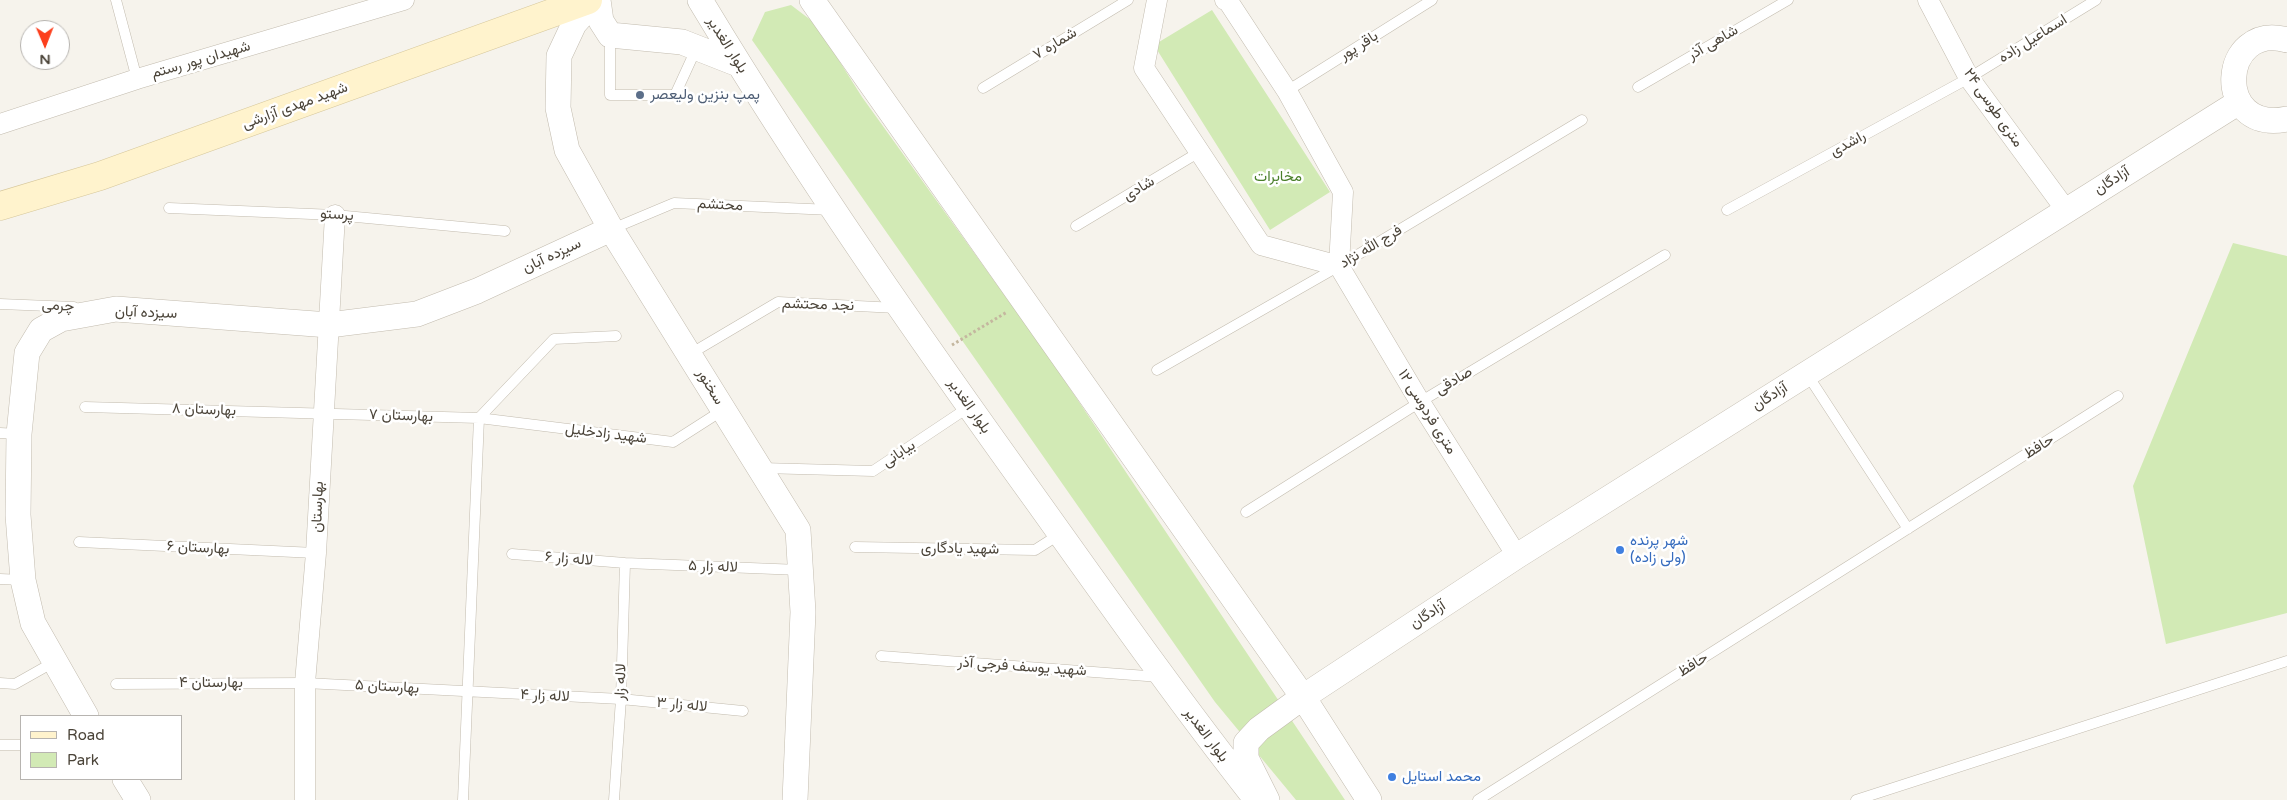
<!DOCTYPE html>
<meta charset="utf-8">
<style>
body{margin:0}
#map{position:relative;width:2287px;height:800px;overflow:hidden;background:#f6f3ec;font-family:"Varela Round",sans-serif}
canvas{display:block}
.legend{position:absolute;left:20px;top:715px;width:162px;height:65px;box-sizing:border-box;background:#fff;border:1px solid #b7b4b0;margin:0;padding:6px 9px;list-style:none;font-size:15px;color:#4b4439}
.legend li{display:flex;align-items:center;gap:10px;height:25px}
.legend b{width:25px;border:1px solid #b7b4b0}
.north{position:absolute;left:20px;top:20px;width:50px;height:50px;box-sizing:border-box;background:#fff;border:1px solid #b7b4b0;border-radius:50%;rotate:179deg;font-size:14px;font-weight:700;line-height:20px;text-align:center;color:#4b4439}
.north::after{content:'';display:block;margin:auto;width:18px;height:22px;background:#fc3f1d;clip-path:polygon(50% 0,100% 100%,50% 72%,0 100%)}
</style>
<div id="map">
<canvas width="2287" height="800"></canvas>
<ul class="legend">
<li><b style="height:6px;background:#fff3cd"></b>Road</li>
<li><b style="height:14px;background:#d2eab5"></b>Park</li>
</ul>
<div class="north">N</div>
</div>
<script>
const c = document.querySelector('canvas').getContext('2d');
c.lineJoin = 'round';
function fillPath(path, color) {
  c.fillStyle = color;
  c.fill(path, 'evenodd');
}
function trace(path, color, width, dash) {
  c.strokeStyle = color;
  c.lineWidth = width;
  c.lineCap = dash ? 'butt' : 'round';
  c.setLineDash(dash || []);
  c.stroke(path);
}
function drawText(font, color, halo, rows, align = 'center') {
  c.font = font + ' "Varela Round",Vazirmatn,sans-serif';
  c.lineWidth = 5;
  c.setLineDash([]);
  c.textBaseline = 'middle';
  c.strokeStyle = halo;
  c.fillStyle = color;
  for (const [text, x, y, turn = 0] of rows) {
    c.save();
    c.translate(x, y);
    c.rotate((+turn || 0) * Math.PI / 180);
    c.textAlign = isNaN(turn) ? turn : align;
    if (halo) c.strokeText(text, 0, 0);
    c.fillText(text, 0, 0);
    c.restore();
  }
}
fillPath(new Path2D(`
 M791 5 816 24 862 97 1049 357 1345 800H1296L1215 702 752 40 765 12Z
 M1212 10 1330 192 1270 230 1154 45Z
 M2233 243 2287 256V613L2166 644 2133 486Z`), '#d2eab5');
const service = new Path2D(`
 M116 0 137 79
 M610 36V95H675L697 47
 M1638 87 1788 0
 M983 88 1128 0
 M1287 91 1432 0
 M169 208 335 215 505 231
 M1727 210 1969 78 2096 0
 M1076 226 1201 151
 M612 229 674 203 832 210
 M0 304 74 307
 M690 354 778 302 897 308
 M1157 370 1339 266 1582 120
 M1807 374 1908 529
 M85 407 479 418 673 442 723 410
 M0 433 19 434
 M761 468 873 471 969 407
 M1246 512 1420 402 1665 255
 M79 542 316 553
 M855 547 1035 550 1060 534
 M512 554 625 563 800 570
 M0 579 23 580
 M881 656 1160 677
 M0 683 15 684 54 662
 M116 684 305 683 621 699 743 711
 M0 745H21
 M463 800 479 418 554 339 616 336
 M614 800 621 699 625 563
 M1478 800 2118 396
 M1856 800 2287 661`);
const minor = new Path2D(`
 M1157 0 1144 68 1261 245 1339 266
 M1225 0 1228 1 1287 91 1343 192 1339 266
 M1928 0 1969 78 2066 210
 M0 124 137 79 404 0
 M1339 266 1420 402 1517 556
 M305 800V683L316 553 335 215`);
const tertiary = new Path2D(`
 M595 0 574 24 559 56 558 108 567 150 611 229 798 530 803 612 795 800
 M598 0 601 21 610 35 682 42 738 64
 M700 0C804 173 921 340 1039 504 1109 602 1178 700 1252 794
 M812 0 1303 697 1369 800
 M2287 40C2220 21 2212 134 2287 119
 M86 716 33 623 23 580 18 515 19 434 27 353 41 330 61 319 116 309 329 325 417 314 477 291 611 229
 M125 779 138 800
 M1267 800 1246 758V743L1259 729 1303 697 1517 556 2239 102`);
const secondary = new Path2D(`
 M0 206 100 176 588 0`);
trace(service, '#c2bbae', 11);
trace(minor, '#c2bbae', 21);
trace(tertiary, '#c2bbae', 26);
trace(secondary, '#d6c79b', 29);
trace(new Path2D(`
 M952 345 1007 312`), '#c4b79f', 3, [2.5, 2.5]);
trace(service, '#fff', 10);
trace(minor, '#fff', 20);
trace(tertiary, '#fff', 25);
trace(secondary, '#fff3cd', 28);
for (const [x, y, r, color] of [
 [640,95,5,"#5c6f8a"],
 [1620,550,5,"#3f7fe0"],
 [1392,777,5,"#3f7fe0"]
]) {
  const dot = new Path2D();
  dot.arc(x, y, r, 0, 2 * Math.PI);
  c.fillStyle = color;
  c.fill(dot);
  trace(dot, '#fff', 2);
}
drawText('15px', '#4b4439', '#fff', [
 ["اسماعیل زاده",2033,39,-32],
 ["شاهی آذر",1713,43,-30],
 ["شماره ۷",1055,44,-31],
 ["بلوار الغدیر",727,45,58],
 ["باقر پور",1359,46,-32],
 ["شهیدان پور رستم",201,60,-16],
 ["شهید مهدی آزارشی",295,106,-20],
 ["۲۴ متری طوسی",1993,108,55],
 ["راشدی",1848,144,-29],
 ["آزادگان",2112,181,-32],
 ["شادی",1139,189,-31],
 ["محتشم",720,205,3],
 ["پرستو",337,215,4],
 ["فرج الله نژاد",1371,247,-31],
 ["سیزده آبان",552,256,-25],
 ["نجد محتشم",818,305,2],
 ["چرمی",58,306,3],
 ["سیزده آبان",146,313,2],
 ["صادقی",1454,381,-31],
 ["سخنور",710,387,59],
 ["آزادگان",1770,397,-32],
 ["بلوار الغدیر",969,406,55],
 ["بهارستان ۸",204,410,2],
 ["۱۲ متری فردوسی",1427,412,58],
 ["بهارستان ۷",401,416,2],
 ["شهید زادخلیل",606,434,7],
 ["حافظ",2039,447,-32],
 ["بیابانی",899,454,-34],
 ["بهارستان",318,507,-88],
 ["بهارستان ۶",198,548,3],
 ["شهید یادگاری",960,549,1],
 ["لاله زار ۶",569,559,5],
 ["لاله زار ۵",713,567,2],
 ["آزادگان",1428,615,-33],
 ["حافظ",1693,665,-32],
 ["شهید یوسف فرجی آذر",1022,667,4],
 ["لاله زار",621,682,-88],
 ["بهارستان ۴",211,683],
 ["بهارستان ۵",387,687,3],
 ["لاله زار ۴",545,696,3],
 ["لاله زار ۳",682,705,5],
 ["بلوار الغدیر",1206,735,53]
]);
drawText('15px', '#4e5e75', '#fff', [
 ["پمپ بنزین ولیعصر",650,95]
], 'left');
drawText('15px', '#4a7f2a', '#fff', [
 ["مخابرات",1278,177]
]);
drawText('15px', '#366cbe', '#fff', [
 ["شهر پرنده",1630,541],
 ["(ولی زاده)",1630,558],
 ["محمد استایل",1402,777]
], 'left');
</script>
